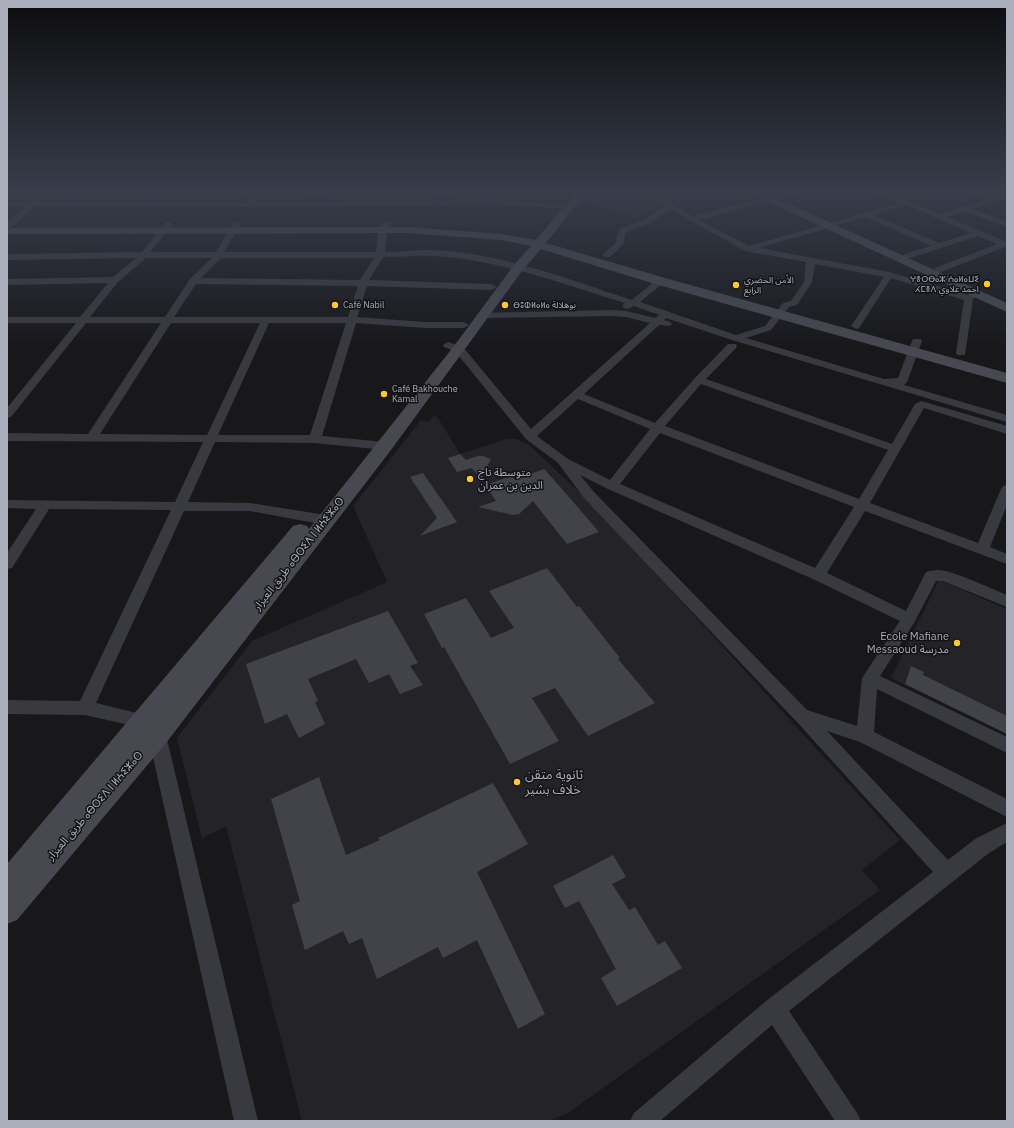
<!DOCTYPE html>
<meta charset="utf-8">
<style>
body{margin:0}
#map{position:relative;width:1014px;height:1128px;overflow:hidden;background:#18181b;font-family:"IBM Plex Sans",sans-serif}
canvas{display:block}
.frame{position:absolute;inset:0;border:8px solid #aaaebb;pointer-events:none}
</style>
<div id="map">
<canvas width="1014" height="1128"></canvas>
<div class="frame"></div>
</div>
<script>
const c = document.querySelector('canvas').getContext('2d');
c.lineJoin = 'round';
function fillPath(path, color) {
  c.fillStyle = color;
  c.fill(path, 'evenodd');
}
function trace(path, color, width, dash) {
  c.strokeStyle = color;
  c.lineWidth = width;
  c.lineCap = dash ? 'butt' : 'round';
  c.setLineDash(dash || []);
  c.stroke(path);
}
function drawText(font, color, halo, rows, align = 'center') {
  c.font = font + ' "IBM Plex Sans","Noto Sans Arabic","Noto Sans Tifinagh",sans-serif';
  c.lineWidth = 3;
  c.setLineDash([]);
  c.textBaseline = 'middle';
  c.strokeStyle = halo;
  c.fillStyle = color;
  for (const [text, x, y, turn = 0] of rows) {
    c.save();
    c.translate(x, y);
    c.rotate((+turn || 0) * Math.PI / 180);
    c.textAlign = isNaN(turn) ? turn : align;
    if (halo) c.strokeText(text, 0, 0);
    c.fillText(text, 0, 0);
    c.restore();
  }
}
fillPath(new Path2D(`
 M593 191H638L665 204 638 218 614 212 585 201Z
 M434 415 438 418 460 454 506 439H516L529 445 593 505 900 840 862 870 880 890 568 1113 549 1121H302L226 826 202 838 177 738 252 641 387 582 353 506 421 420 429 422Z
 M939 580 1007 609V734L891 678Z`), '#242428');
fillPath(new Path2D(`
 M460 454 468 462 466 460 478 456H483L491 459 480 478 472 468 457 472 448 458Z
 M544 469 562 489 599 532 567 544 533 501 519 514 513 515 478 507 496 501 485 485 512 476 515 480Z
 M423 473 457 522 420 536 437 518 410 477Z
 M547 568 577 607 579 606 620 658 618 659 655 703 588 736 555 688 532 698 559 741 510 764 444 647 442 648 424 614 466 598 491 638 514 628 489 591Z
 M388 611 418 663 410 666 423 685 400 694 389 674 369 683 356 659 308 679 318 701 315 702 325 724 299 738 287 714 265 724 246 664Z
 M911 666 924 672 923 675 1007 716V734L905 684Z
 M319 777 346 855 380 840 378 838 493 783 528 844 477 872 545 1014 518 1029 477 940 443 958 438 947 377 979 362 938 349 944 343 931 305 950 292 905 300 901 271 799Z
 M613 855 626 877 612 884 629 910 635 907 658 945 665 941 682 968 617 1006 601 978 616 969 579 901 565 908 553 886Z`), '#424348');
fillPath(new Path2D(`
 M44 191H52L40 202 250 203 241 191H249L258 203 494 200 568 205 572 207 568 209 494 204 256 207 35 206 10 229H7V223L26 206H7V202H31Z
 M322 191H335L331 193 296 200 292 198 293 196Z
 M445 191H458L457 193 425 199 421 197 422 195Z
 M643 191H651L693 216 790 191H800V193L699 220 749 246 899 203 875 193V191H883L940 214 987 199 966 193V191H975L995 197 1007 193V197L973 209 1007 222V227L966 212 947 217 1005 241H1007V247H1005L938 273 935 272 934 270 935 268 997 244 978 236 907 259 903 256 904 254 931 246 866 217 759 248 889 272 968 295 976 291 979 292 981 294 973 299 965 355H957L956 353 964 300 891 278 859 328 856 329 851 326 884 277 815 264 812 282 797 305 789 307 771 330 746 338 884 379 898 378 912 341 913 339H921L922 341 907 382 904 385 1007 415V422L732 340 666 318 664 320 670 322 672 324 670 326 659 325 584 394 655 423 695 378 728 344H736L737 346 736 348 706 379 892 444 915 404 921 401 1007 426V434L924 408 870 503 978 543 1001 489 1003 486 1007 485V505L990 547 1007 554V564L865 511 827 573 906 611 926 572C930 571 934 570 938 570 952 570 992 589 1007 595V607L943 581H936L914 623 880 676 1007 737V753L877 689 874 732 1007 799V817L860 742 827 731 948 860 975 839 1007 823V842L989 853 789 1011 857 1113 861 1121H835L772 1025 660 1121H630L634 1113 766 1001 933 872 796 721 584 498 558 463 526 439 455 351 444 347 443 345 448 342 463 347 531 429 650 323 626 317 612 316 482 318 477 315 479 313 612 310 626 311 655 318 659 315 634 306 627 309 624 308 622 306 625 303C562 284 499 259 432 256 416 255 399 257 383 257L369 280 492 284 497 287 492 290 367 286 357 317 425 322H464L469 325 464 328H425L356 323 322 436 385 442 389 443 391 446 389 449 385 450 315 443 215 442 188 502 250 503 326 515 331 517 333 520 331 523 326 525 250 511H184L96 703 149 716 163 730 166 735 258 1121H234L149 739 138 727 85 715 7 714V700L80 701 171 510 49 509 12 568 7 569V553L36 509 7 508V500L175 502 203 442 7 441V433L88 434 161 323H86L11 417 7 418V408L76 323H7V317H80L108 283 7 285V279L113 277 136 258 7 260V254L142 252 166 222H169L173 224 150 252H216L233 224 237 222 241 224 224 252H376C378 241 376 225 389 221L393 223 387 230 385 252C400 252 415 250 430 250 499 252 567 279 632 300L657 279 660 278 664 281 663 283 640 302 736 335 765 326 783 303 791 301 804 282 806 262 745 251 670 209 649 224 626 232 623 245 610 257H604L603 255 604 253 615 244 619 229 643 220 664 205ZM906 205 971 233 939 243 874 215ZM146 258H212L190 279 165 317H90L118 282ZM221 258H374L360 280 201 278ZM196 284 358 286 348 317H174ZM171 323H260L207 435 100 434ZM269 323H346L310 435H218ZM701 384 888 450 859 499 665 426ZM578 399 650 429 610 480 568 459 537 436ZM660 433 854 507 815 568 620 484ZM580 475 608 489 813 579 900 621 862 678 857 726 807 710 594 492Z`), '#393940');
fillPath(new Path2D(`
 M577 191H587L546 243 665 278 1007 373V383L655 284 541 249 522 271 391 450 166 743 17 920 7 924V864L293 526 300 524 307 526 309 529 454 346 514 265 531 246 501 240 409 233 7 234V228L409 227 501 234 536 240Z
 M748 191H761L1007 303V312L749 193Z`), '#474850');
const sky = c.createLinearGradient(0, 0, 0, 349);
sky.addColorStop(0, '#0d0d0f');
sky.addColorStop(0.55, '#373d4a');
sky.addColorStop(1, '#373d4a00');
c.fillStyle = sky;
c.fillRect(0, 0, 1014, 349);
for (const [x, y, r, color] of [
 [987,284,4,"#fdc82e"],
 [736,285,4,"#fdc82e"],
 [335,305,4,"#fdc82e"],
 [505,305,4,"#fdc82e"],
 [384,394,4,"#fdc82e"],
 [470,479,4,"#fdc82e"],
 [957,643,4,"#fdc82e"],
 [517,782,4,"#fdc82e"]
]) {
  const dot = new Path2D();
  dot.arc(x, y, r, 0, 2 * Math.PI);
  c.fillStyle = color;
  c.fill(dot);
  trace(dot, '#131316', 1.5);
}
drawText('9px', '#aaaebb', '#131316', [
 ["ⵖⴻⵔⴱⴰⵣ ⵄⴰⵍⴰⵡⵉ",979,279,"right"],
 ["ⵃⵎⴻⴷ احمد علاوي",979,289,"right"],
 ["الأمن الحضري",744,280],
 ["الرابع",744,290],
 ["Café Nabil",343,305],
 ["ⴱⵓⵀⵍⴰⵍⴰ بوهلالة",513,305],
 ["Café Bakhouche",392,389],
 ["Kamal",392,399]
], 'left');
drawText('11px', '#aaaebb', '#131316', [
 ["متوسطة تاج",478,473],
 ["الدين بن عمران",478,486],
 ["Ecole Mafiane",949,637,"right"],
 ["Messaoud مدرسة",949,650,"right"]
], 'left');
drawText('11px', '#aaaebb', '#131316', [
 ["طريق العيزار ⴰⴱⵔⵉⴷ ⵏ ⵍⵄⵉⵣⴰⵔ",299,554,-52],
 ["طريق العيزار ⴰⴱⵔⵉⴷ ⵏ ⵍⵄⵉⵣⴰⵔ",95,806,-49]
]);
drawText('13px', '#aaaebb', '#131316', [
 ["ثانوية متقن",525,775],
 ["خلاف بشير",525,790]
], 'left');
</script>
